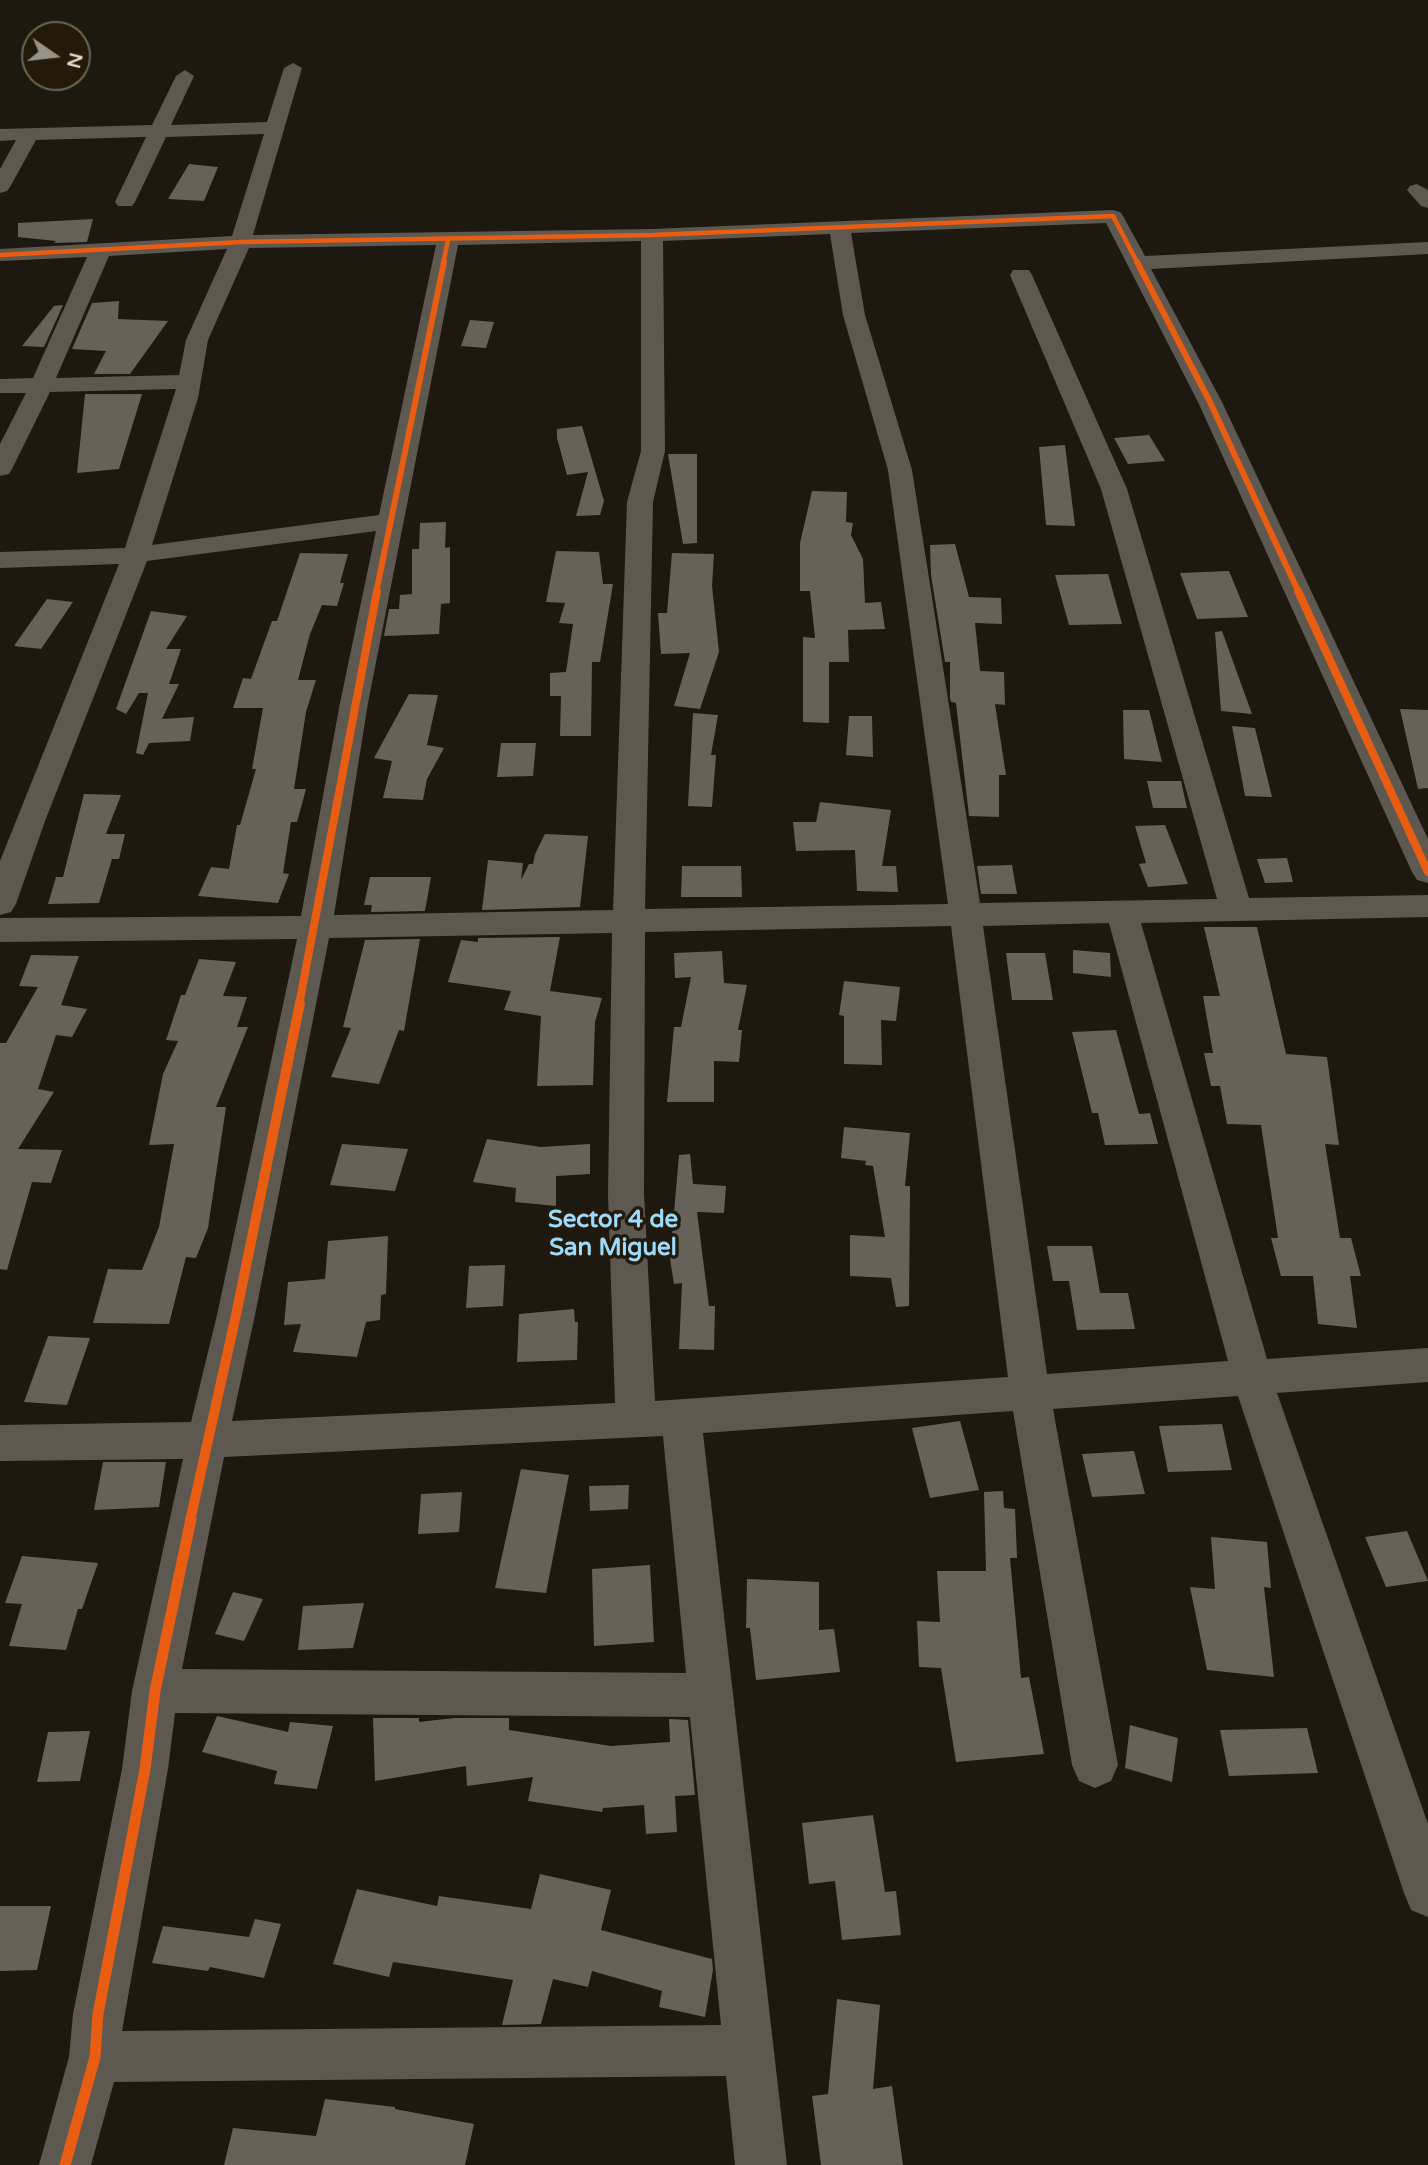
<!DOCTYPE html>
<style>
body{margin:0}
#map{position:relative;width:1428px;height:2165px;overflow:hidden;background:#1d1910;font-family:"Varela Round",sans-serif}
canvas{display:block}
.north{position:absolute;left:21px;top:21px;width:70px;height:70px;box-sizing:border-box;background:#231a0a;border:2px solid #6d6557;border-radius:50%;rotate:104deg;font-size:19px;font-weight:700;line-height:28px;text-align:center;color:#dcd6cb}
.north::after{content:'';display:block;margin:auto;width:24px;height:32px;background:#99948a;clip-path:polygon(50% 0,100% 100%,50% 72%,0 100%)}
</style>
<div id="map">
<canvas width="1428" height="2165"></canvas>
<div class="north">N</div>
</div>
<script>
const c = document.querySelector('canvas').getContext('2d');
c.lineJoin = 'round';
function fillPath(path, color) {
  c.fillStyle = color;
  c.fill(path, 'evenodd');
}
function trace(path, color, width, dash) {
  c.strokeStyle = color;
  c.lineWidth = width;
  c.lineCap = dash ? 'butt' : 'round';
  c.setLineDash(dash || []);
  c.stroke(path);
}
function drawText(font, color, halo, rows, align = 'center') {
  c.font = font + ' "Varela Round",sans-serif';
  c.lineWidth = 7;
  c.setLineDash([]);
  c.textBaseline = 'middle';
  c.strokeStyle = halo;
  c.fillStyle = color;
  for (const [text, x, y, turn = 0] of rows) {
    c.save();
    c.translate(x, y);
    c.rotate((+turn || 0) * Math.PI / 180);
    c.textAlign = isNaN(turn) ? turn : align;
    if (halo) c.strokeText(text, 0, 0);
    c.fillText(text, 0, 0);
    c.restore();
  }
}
fillPath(new Path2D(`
 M189 164 218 167 204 201 168 199Z
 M93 219 87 242 54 243 56 241 18 237V223Z
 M119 301 118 319 168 321 130 374H94L106 351 72 349 92 303Z
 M63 305 44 347 22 346 54 306Z
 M470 320 494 322 486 348 461 346Z
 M85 394H142L119 469 77 473Z
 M582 426 604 501 600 515 576 516 588 472 567 475 557 438V429Z
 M1149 435 1165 461 1128 464 1114 438Z
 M1065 445 1075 526 1046 525 1039 447Z
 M668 454H697V543L683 544Z
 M812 491 847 492 846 522 853 523 851 535 863 559 865 603 881 602 885 629 848 630 849 662H829V723L803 722V637L815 638 810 591H800V543Z
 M446 522 445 548 450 547V603L441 604 439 634 384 636 389 609H399L400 595 412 594V549H419L420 523Z
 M955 544 969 597 1001 598 1002 624 975 623 980 671 1004 672 1005 705 995 704 1006 775H999V817L969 816 956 703 951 702 950 698V662H945L931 575 930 545Z
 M556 551 599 552 603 584H613L600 662H592L591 736H560L561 696H550V673L566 672 573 624 559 623 565 603 546 602Z
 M300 553 348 554 340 583H344L337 606 322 605 310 634 298 680H316L306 712 294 789H306L297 822H291L283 873 289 874 278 903 198 896 211 867 229 869 237 825H240L256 769H252L263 708H233L243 678 251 679 272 621H277Z
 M672 553 714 554 712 586 719 652 700 709 674 706 690 653 661 654 658 613H667Z
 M1229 571 1248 617 1197 619 1180 573Z
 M1108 574 1122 624 1069 625 1055 575Z
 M47 599 73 602 41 649 14 646Z
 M151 611 187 616 166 649H181L169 684H179L162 719 194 717 190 741 149 743 143 755 136 753 148 693H139L126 714 116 709Z
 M1222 631 1252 714 1221 711 1215 632Z
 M409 694 438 695 427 745 444 748 427 779 423 800 383 798 392 761 374 758Z
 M1400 709 1428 710V788L1418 789Z
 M1123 710H1149L1162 762 1124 759Z
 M693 713 718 715 711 755H716L712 807 688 806Z
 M849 716H872L873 757 846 755Z
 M1232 726 1255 728 1272 797 1245 796Z
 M501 743H536L533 776 497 777Z
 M1147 781H1181L1187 808H1153Z
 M84 794 121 795 106 834H125L119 859H112L99 903 48 904 56 877H63Z
 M820 802 891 810 882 866H896L898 892 857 891 855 850 796 851 793 822H816Z
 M1165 825 1188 884 1148 887 1139 864 1146 863 1135 826Z
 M545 834 588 836 580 907 482 910 488 860 523 863 521 880 529 864H533L535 854Z
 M1287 858 1293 882 1265 883 1257 859Z
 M1012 865 1017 894H981L977 866Z
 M682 866H741L742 897H681Z
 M370 877H431L425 911 371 912 372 905H364Z
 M1204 927H1257L1286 1054 1327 1057 1339 1145 1325 1144 1340 1238H1351L1361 1276H1350L1357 1328 1318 1324 1313 1276H1281L1271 1238H1278L1261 1125 1227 1124 1220 1086H1211L1204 1053H1213L1203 996H1220Z
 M560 937 550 991 602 998 595 1022 593 1085 537 1086 541 1016 504 1010 511 991 448 982 461 940 478 942V938Z
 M420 939 404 1031 399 1030 379 1084 331 1077 351 1028 343 1027 365 940Z
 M1073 950 1110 953 1111 977 1073 973Z
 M722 951 724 983 747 985 738 1030H742L739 1062 714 1061V1102H667L674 1027H681L691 977 675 978 674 953Z
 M1006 953H1045L1053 1000H1012Z
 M31 955 79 956 61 1005 87 1009 72 1037 56 1035 38 1089 54 1092 18 1149 62 1150 51 1183 32 1182 7 1270 0 1269V1043H6L38 987 19 986Z
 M199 959 236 962 223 996 247 997 237 1027H248L216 1107H226L208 1228 196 1258 186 1257 169 1324 93 1323 108 1269 142 1270 159 1227 174 1144 149 1145 163 1074 178 1041 166 1040 181 995H185Z
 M844 981 900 987 896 1021 881 1020 882 1065 844 1064V1016L839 1015Z
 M1116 1030 1139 1114 1150 1113 1158 1144 1105 1145 1098 1113H1092L1072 1032Z
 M844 1127 910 1133 905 1186H910L909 1306 896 1307 891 1278 850 1276V1235L885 1237 873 1166 865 1165 866 1161 841 1158Z
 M487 1139 541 1147 590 1144V1174L556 1176V1206L515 1202 516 1188 473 1182Z
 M342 1144 408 1149 395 1191 330 1185Z
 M690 1154 693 1184 726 1186 724 1213 697 1212 709 1306H715L714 1350 679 1349 682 1283 674 1284 670 1259 679 1155Z
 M388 1236 386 1294 381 1295 380 1320 366 1322 357 1357 293 1352 301 1324 284 1325 288 1282 325 1279 328 1241Z
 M1047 1246H1092L1100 1293H1128L1135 1329 1077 1330 1069 1281H1053Z
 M505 1265 503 1306 466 1308 469 1266Z
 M574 1309 575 1322H578L577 1360 517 1362 519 1314Z
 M48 1336 90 1338 67 1405 24 1402Z
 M960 1421 979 1490 930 1498 912 1428Z
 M1222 1424 1232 1470 1168 1472 1159 1426Z
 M1134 1451 1145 1494 1092 1497 1082 1454Z
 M103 1462H166L159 1507 94 1510Z
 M521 1469 569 1475 546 1593 495 1588Z
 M629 1485 628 1509 590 1511 589 1486Z
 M1003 1491 1004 1508 1015 1509 1017 1558H1010L1021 1678 1029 1677 1044 1754 956 1762 941 1668 919 1667 917 1621 940 1622 937 1571H986L984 1492Z
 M462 1492 459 1532 418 1534 421 1494Z
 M1407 1531 1428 1581 1386 1587 1365 1537Z
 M1211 1537 1267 1542 1271 1588 1264 1587 1274 1677 1207 1670 1190 1587 1215 1589Z
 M22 1556 98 1563 82 1609H78L66 1650 9 1646 22 1604 5 1603Z
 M650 1565 654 1642 594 1646 592 1569Z
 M747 1579 819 1582V1630L834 1629 840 1672 756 1680 750 1628H746Z
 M233 1592 263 1599 244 1641 215 1634Z
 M364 1603 353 1648 298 1650 303 1606Z
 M217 1716 288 1732 290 1722 333 1726 317 1789 274 1784 277 1771 202 1752Z
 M373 1718H419V1722L454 1718H509V1730L611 1746 670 1742 669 1719 688 1720 695 1795 675 1796 677 1832 646 1834 644 1805 603 1808 602 1812 528 1801 533 1777 467 1786 466 1766 375 1781Z
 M1130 1725 1178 1738 1172 1782 1125 1768Z
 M1307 1728 1318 1773 1229 1776 1220 1730Z
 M90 1731 80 1781 37 1782 48 1732Z
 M873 1815 885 1892 896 1891 901 1935 842 1940 835 1881 809 1884 802 1823Z
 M540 1874 611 1890 601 1930 712 1959 713 1970 705 2017 659 2007 662 1991 592 1971 588 1987 553 1979 541 2024 502 2025 513 1980 393 1962 389 1977 333 1964 357 1889 437 1906 439 1896 531 1909Z
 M0 1906H51L37 1970 0 1971Z
 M255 1919 281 1924 264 1978 210 1967 208 1971 152 1963 163 1926 249 1937Z
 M837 1999 880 2005 873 2089 892 2086 903 2165H821L812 2096 828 2094Z
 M325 2099 395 2107V2109L474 2124 465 2165H224L233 2128 316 2136Z`), '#66625a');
fillPath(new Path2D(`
 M293 63 302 68 253 235 652 229 1113 210 1120 212 1123 216 1145 256 1428 242V254L1151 269 1222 402 1428 839V883L1417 880 1412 872 1198 402 1106 223 851 233 865 315 912 470 980 903 1217 899 1101 489 1010 275 1013 270H1029L1032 275 1127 489 1249 898 1428 895V917L1141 923 1267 1359 1428 1348V1382L1277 1393 1428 1824V1917L1411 1910 1404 1893 1238 1396 1053 1409 1118 1765 1111 1781 1095 1788 1079 1781 1072 1765 1013 1411 703 1433 787 2165H735L726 2076 114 2082 91 2165H39L69 2057 73 2014 122 1769 132 1691 183 1459 0 1461V1425L191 1422 217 1315 297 939 0 942V918L301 916 340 703 376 531 147 561 45 821 16 904 11 912 0 915V861L119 564 0 568V552L125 548 176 389 50 392 12 469 9 474 0 476V444L26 393H0V379L33 378 87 257 0 261V249L232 236 264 134 166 137 135 202 132 206H118L115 202 146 137 36 140 10 187 7 191 0 193V169L16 140 0 141V129L152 125 176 76 185 70 194 76 171 125 267 122 284 68ZM830 234 843 315 888 470 948 904 645 909 653 502 665 451 663 241ZM641 241V451L627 502 613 910 334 915 368 703 458 245ZM436 245 379 515 152 545 198 398 208 340 249 248ZM227 249 186 340 179 375 56 378 109 256ZM1109 923 1228 1361 1047 1374 983 926ZM951 926 1008 1377 655 1401 644 1194 645 932ZM612 933 608 1194 615 1403 232 1421 255 1315 329 938ZM663 1436 686 1673 182 1669 224 1457ZM175 1713 690 1717 721 2025 122 2031 168 1769Z
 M1417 184 1428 190V208L1421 206 1407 190 1410 186Z`), '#5d5951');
trace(new Path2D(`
 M0 255 241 242 652 235 1113 216 1138 264
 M443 264 448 240`), '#e95d12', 4.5);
trace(new Path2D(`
 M1137 262 1210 402 1299 593
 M376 593 444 262`), '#e95d12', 6);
trace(new Path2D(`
 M1298 591 1428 872
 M299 1005 377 591`), '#e95d12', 8);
trace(new Path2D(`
 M190 1521 236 1315 300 1003`), '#e95d12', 10);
trace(new Path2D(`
 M65 2165 95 2057 98 2014 145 1769 155 1691 191 1519`), '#e95d12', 11);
drawText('bold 24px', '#9cdbfd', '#231a0a', [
 ["Sector 4 de",613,1221],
 ["San Miguel",613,1249]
]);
</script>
